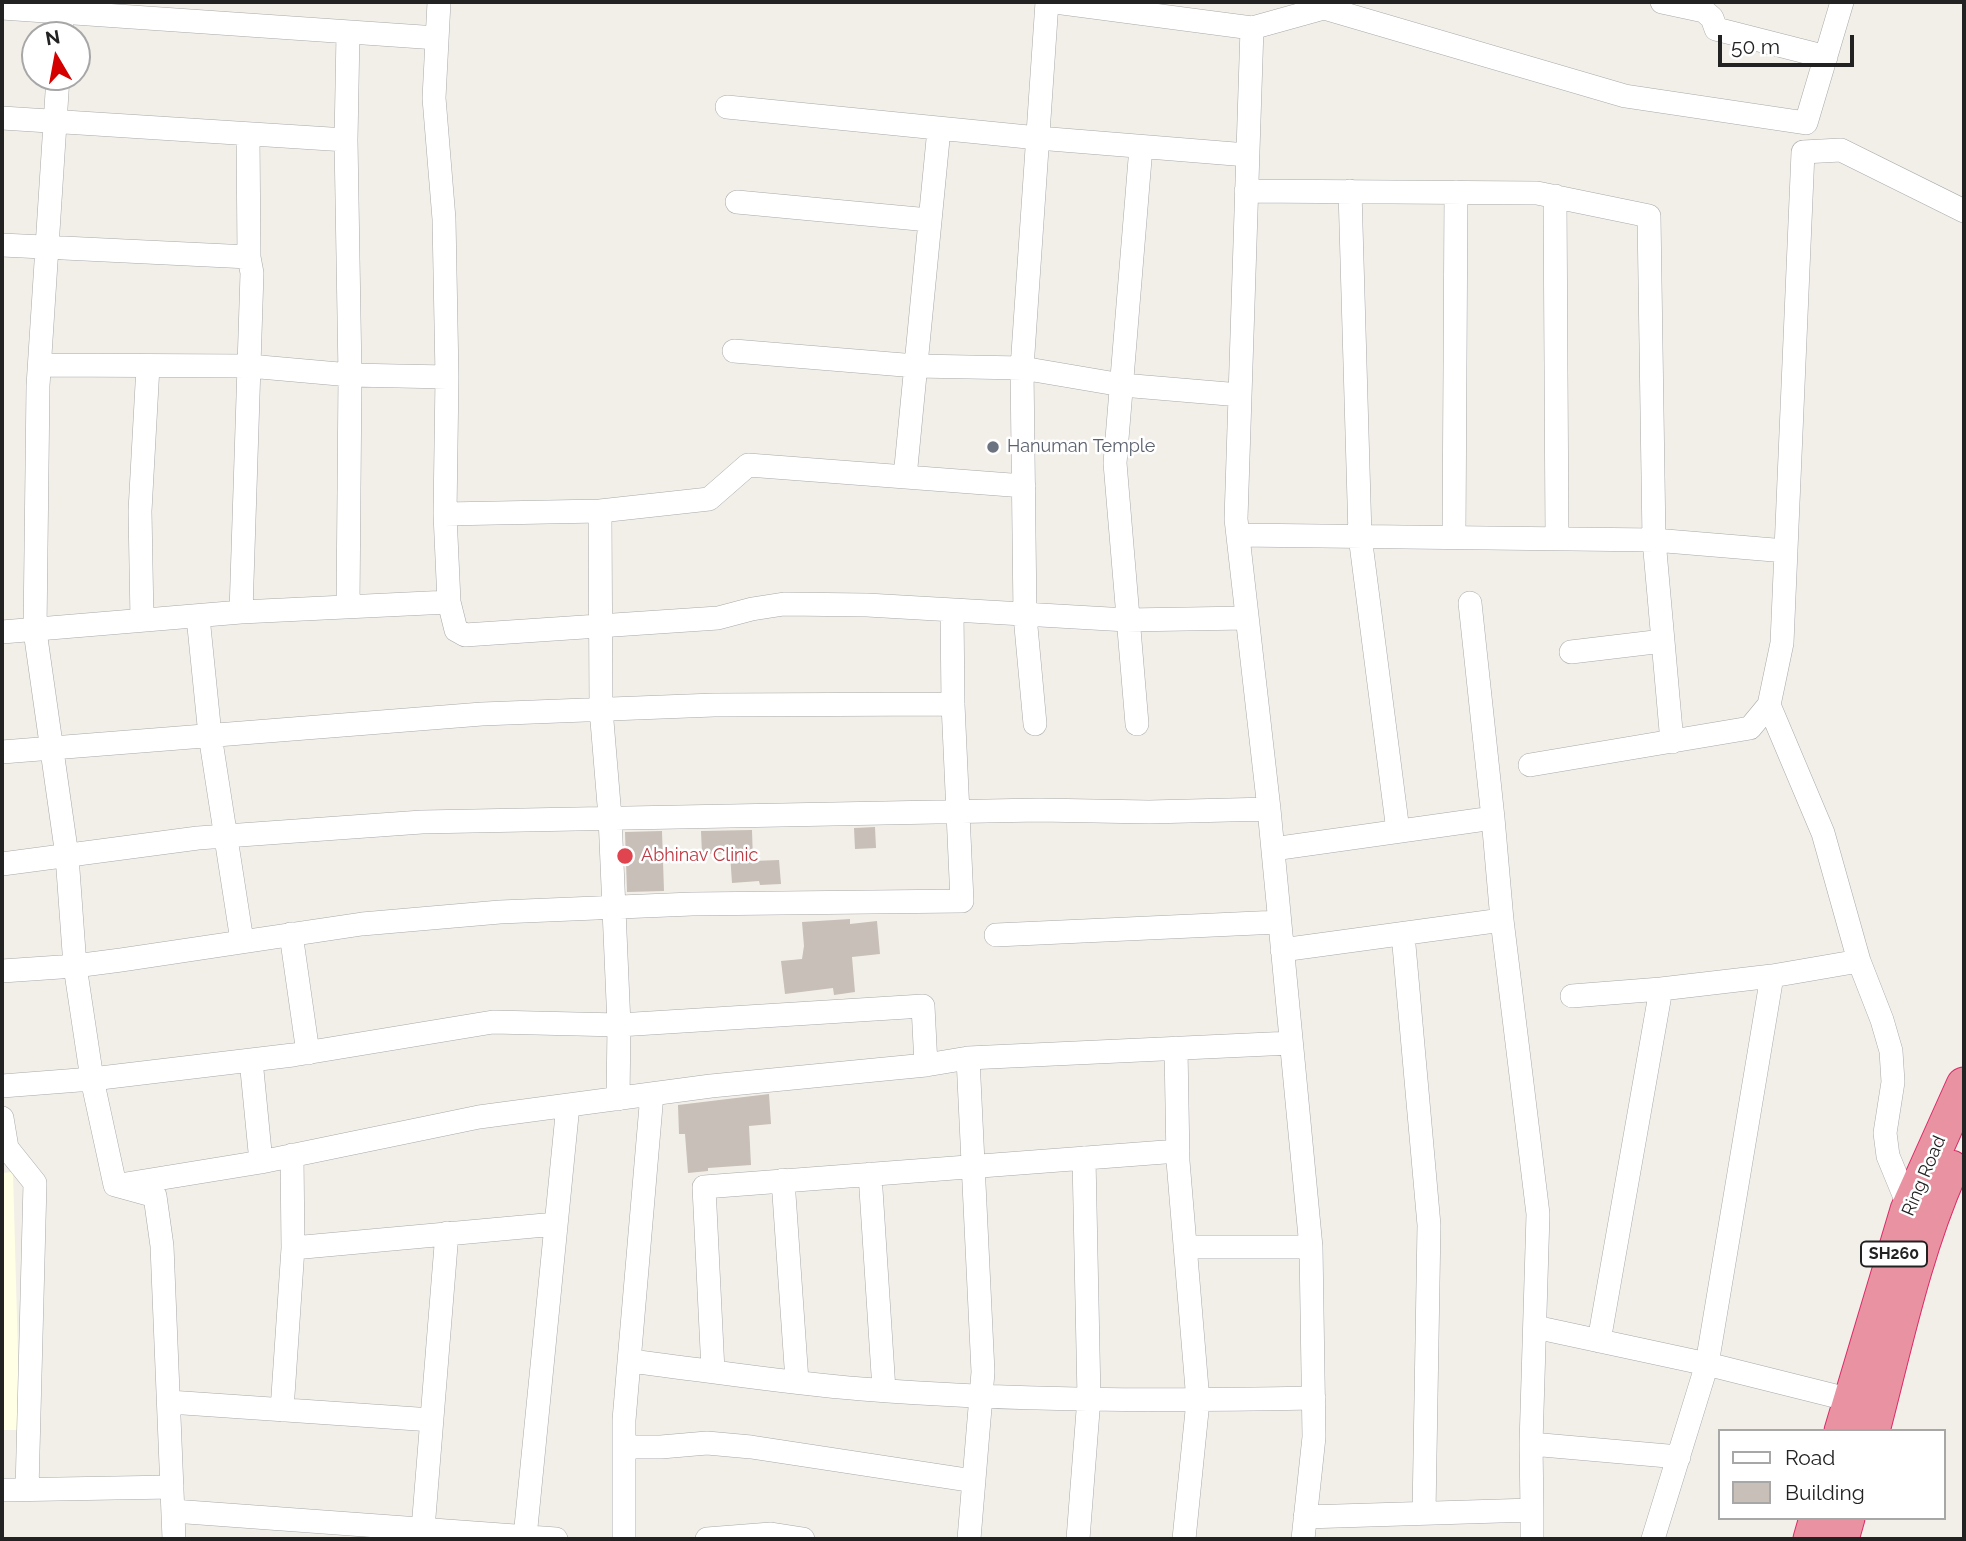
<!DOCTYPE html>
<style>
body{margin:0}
#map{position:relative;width:1966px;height:1541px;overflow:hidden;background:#f2efe9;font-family:Raleway,sans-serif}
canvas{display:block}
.frame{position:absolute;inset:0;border:4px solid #222;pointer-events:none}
.legend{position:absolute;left:1718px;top:1429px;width:228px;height:91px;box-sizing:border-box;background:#fff;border:2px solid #a7a7a7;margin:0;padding:9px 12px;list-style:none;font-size:21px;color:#222}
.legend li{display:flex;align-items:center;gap:14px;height:35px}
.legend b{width:35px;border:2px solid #a7a7a7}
.north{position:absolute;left:21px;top:21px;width:70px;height:70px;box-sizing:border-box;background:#fff;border:2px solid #a7a7a7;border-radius:50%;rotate:350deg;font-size:19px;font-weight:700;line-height:28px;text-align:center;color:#222}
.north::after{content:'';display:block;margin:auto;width:24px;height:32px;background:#d40000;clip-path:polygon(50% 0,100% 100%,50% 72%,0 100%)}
.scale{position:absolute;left:1718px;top:35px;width:136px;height:32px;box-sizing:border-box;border:4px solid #222;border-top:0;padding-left:9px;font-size:21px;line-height:24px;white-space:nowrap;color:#222;-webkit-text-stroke:5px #fff;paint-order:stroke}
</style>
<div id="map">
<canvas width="1966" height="1541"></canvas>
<div class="frame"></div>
<ul class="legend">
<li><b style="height:9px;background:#fff"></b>Road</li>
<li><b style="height:19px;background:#c7bfb8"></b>Building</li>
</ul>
<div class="north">N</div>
<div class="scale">50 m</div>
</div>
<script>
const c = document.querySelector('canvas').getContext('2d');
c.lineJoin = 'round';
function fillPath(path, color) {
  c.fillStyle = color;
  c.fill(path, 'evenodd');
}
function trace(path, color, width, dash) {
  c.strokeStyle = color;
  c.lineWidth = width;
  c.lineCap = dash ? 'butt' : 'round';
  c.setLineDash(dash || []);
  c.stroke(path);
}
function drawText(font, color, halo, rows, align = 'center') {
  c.font = font + ' Raleway,sans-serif';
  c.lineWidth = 5;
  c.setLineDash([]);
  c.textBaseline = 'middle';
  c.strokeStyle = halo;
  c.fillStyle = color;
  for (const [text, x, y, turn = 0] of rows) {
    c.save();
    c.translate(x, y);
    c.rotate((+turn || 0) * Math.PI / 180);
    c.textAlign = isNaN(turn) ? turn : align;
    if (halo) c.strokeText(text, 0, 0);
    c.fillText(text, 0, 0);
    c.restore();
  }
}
fillPath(new Path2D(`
 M13 1172 20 1430H2V1173Z`), '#ffffe5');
fillPath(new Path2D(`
 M875 827 876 848 855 849 854 828Z
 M752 830 753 861 779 860 781 884 760 885 759 881 732 883 730 853 702 854 701 831Z
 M662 831 664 891 627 892 625 832Z
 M850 919V924L877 921 880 954 852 957 855 992 834 995 833 988 785 994 781 961 802 959 804 946 802 922Z
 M769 1094 771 1124 749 1126 751 1165 708 1168V1171L688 1173 685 1134H679L678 1105Z`), '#c7bfb8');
const minor = new Path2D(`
 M1055 2 1252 28 1324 8 1337 2
 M1662 2 1704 11 1712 18 1716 29 1826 57
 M2 8 437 38
 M1324 8 1625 96 1806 123 1842 2
 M1252 28 1236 519 1269 809 1311 1247 1314 1437 1303 1539
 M348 33 346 140 350 375 348 606
 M61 35 62 11
 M58 77 38 386 35 631 67 856 75 966 92 1079 115 1185 155 1196 162 1246 174 1539
 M727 107 1038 138 1247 155
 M2 118 346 140
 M1350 191 1360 536 1398 831
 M1555 196 1557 539
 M737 202 929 220
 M2 245 249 257
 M734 351 916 366 1022 368 1122 385 1240 395
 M40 365 249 366 350 375 447 377
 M905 477 939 129
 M445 514 600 511
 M1238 535 1654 540 1649 216 1537 193 1246 191
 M1454 538 1456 192
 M449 602 456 630 465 635 718 618 752 609 784 604 867 605 1127 620 1247 618
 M1470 603 1493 818
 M241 612 252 273 249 257 248 134
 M198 617 210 735 242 941
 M142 620 140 511 148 366
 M2 632 241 612 449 602 445 514 447 377 444 219 434 98 439 2
 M1571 652 1663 641
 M1769 705 1823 833 1859 961 1882 1020 1891 1051 1893 1082 1885 1133 1888 1156 1909 1207
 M1035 724 1025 616 1022 368 1047 2
 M1137 724 1115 463 1141 147
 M1672 742 1654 540 1786 551
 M2 752 482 714 714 705 953 704
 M1530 765 1750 728 1769 705 1782 643 1803 152 1841 150 1964 211
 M1273 849 1493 818 1502 920 1538 1214 1531 1444 1532 1510 1305 1517
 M2 864 198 838 422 822 1039 810 1149 812 1269 809
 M291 934 308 1053
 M1403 934 1429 1225 1424 1513
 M996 935 1279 922
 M1282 950 1502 920
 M2 971 75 966 121 960 362 924 500 912 692 904 962 901 953 704 952 611
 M1772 976 1859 961
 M1572 996 1661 989 1772 976 1707 1364 1653 1539
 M1176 1048 1178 1161 1198 1401 1184 1539
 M968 1058 983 1372 969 1539
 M251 1060 261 1162
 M2 1086 92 1079 293 1055 493 1022 619 1025 923 1006 926 1065
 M618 1099 619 1025 610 817 601 709 600 511 709 499 748 465 1024 486
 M2 1118 7 1148 35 1183 27 1490
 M292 1155 293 1248
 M870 1174 884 1390
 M783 1180 797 1381
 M126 1184 261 1162 479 1117 711 1086 926 1065 968 1058 1291 1043
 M1185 1247H1311
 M1535 1327 1707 1364 1851 1400
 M1599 1341 1661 989
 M629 1361C706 1370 784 1383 862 1389 1012 1401 1163 1401 1314 1398
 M713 1371 704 1187 1178 1151
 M169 1402 432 1420
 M282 1410 293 1248 556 1224
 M1531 1444 1679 1457
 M624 1447H661L707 1443 751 1447 974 1481
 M2 1490 172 1487
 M173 1511 556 1539
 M423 1529 447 1233
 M525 1537 568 1105
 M624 1539V1420L652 1094
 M707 1539 771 1534 803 1539
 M1078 1539 1089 1398 1084 1158
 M1532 1539V1510`);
const highway = new Path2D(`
 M1842 1431 1908 1210 1964 1085
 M1872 1431C1895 1343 1914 1251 1951 1168
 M1811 1539 1817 1518
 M1841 1539 1847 1518`);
trace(minor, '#a9a9a9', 24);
trace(highway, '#dc2a67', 37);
trace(minor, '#fff', 23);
trace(highway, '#e892a2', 35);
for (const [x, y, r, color] of [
 [993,447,7,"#6b7280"],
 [625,856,9,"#e0444e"]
]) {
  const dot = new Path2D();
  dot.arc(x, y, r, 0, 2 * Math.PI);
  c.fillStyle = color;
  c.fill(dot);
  trace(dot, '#fff', 2.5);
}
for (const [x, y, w] of [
 [1894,1254,66]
]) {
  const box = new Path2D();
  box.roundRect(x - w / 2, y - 12.5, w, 25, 5);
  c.fillStyle = '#fff';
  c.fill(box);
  trace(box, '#222', 2);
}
drawText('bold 16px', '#222', null, [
 ["SH260",1894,1254]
]);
drawText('18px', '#5b616d', '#fff', [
 ["Hanuman Temple",1007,447]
], 'left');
drawText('18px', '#be3a42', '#fff', [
 ["Abhinav Clinic",641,856]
], 'left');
drawText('18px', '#222', '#fff', [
 ["Ring Road",1924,1176,-67]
]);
</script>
